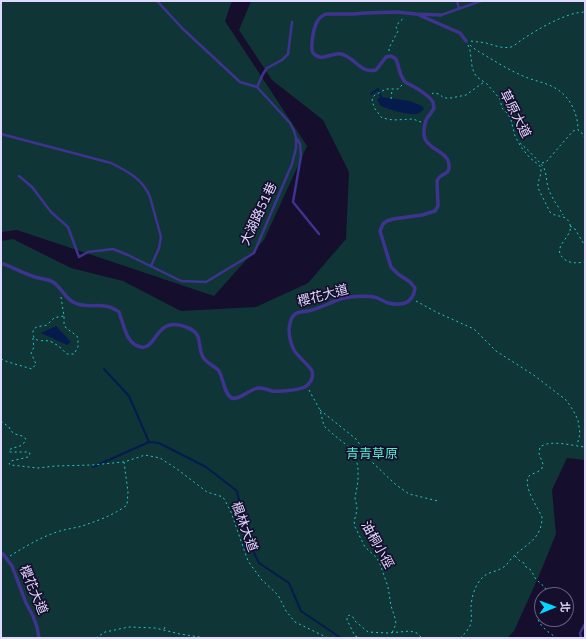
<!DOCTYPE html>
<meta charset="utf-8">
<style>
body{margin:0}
#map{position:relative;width:586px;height:639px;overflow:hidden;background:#150e2c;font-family:"IBM Plex Sans","Noto Sans TC",sans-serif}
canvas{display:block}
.frame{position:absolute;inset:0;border:2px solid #e0d9ff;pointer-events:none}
.north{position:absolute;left:534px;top:587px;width:40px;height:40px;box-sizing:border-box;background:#150e2c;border:1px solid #665f80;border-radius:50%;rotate:89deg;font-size:11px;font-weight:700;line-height:16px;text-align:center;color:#e0d9ff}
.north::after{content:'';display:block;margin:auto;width:14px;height:18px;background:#05d6ff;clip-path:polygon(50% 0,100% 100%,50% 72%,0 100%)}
</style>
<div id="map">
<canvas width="586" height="639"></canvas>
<div class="frame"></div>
<div class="north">北</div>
</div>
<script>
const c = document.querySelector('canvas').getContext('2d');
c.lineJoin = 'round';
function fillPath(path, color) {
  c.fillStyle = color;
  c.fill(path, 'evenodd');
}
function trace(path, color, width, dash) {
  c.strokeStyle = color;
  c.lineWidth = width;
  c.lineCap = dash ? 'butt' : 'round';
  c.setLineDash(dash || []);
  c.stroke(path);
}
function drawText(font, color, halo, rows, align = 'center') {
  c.font = font + ' "IBM Plex Sans","Noto Sans TC",sans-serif';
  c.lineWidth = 3.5;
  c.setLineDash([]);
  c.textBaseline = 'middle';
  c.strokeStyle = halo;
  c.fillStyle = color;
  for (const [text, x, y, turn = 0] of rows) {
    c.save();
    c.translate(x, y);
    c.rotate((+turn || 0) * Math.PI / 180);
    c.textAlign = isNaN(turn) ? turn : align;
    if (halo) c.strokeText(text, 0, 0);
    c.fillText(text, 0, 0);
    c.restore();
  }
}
fillPath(new Path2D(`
 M1 1H232L225 21 307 146 264 240 214 296 17 230 1 232Z
 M251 1H585V460L567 458 552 490 556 534 538 578 514 631 507 638H1V241L13 239 71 268 123 281 181 311 256 307 308 283 346 239 349 172 323 120 272 80 239 30Z`), '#103536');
fillPath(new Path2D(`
 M381 97 410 101 422 106 424 109C421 112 419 114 415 114 409 115 385 109 380 105 379 103 378 101 377 99Z
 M56 326 71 342 67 345 41 333Z`), '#051b4e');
trace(new Path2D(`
 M371 94 378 89 381 97
 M104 369 129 396 149 442 159 443 206 467 237 491 247 538 259 563 289 583 301 611 341 638
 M93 467 149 442`), '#051b4e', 2);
trace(new Path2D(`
 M471 41C476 42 481 42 486 43 494 45 502 49 511 47 515 46 519 41 523 39 538 29 567 12 585 12
 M468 45 470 50 472 66 474 73 477 77 487 84 500 99 502 108 508 114 511 120 515 136 521 147 530 158 539 165 541 168V173L538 183V188L550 212C556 218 565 214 569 222 577 236 549 246 564 259 571 264 577 263 585 262
 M470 45C474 49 478 51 483 54 496 62 509 70 523 76 534 81 545 82 555 88 570 96 578 114 578 130L581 132 585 138
 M389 51V48L398 31 396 27 399 22 404 18
 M402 85 398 89H386L375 95 373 97 372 101 375 109 382 118 393 120 413 119 421 122
 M432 94 433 93 439 94 444 98H451L466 95 484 82
 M391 99 392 90
 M520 143C523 145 543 165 544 168 547 175 546 183 549 190 552 199 559 207 563 215
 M542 163 546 162 573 131 577 130
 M570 226 575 229 585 246
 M61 297 64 316V324L66 328 77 336 78 340V347L74 354H67C63 351 60 346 55 344 54 343 50 341 49 341 43 340 34 343 33 334 32 325 41 327 47 325 55 317 52 318 64 316
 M416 301 436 312 474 329 496 351 535 376 566 400 573 410 578 420 580 434 577 445
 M1 359 8 362 32 369 36 364 31 353 34 347 33 341V337
 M309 390 320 410 324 426 334 435 349 447 353 452 356 458 358 468V481L355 498 357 507 356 515 354 521 355 527 365 547 377 558 380 564 388 587 391 606 395 618 396 624 392 633
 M320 410 356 439 373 463 395 484 409 494 438 501
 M1 421 9 427 11 431 15 434 22 436 26 439C22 449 17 445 9 450V451L10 452H27L30 453 29 456 28 457 11 461 9 464 11 465 38 468 55 466 92 465 124 462 145 455 160 458 177 469 207 492 223 497 231 512 248 561 261 579 278 595 286 611 295 622 328 638
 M10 556C26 546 43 536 60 531 67 529 75 528 82 526 97 521 114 515 127 505L128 492 124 462
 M515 556 520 561 524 563 526 567 531 570 535 578 541 584 545 587 546 592 545 595
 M542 601C540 605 537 609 537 613 536 624 549 633 557 638
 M164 629 166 625
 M96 638 105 632 129 627 155 628 180 634 206 638
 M362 638 355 636 347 620V617L349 615 353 617 355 621 368 632 388 633 410 631 417 633 422 638
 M460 638C463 635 466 633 468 629 473 623 471 615 471 608 471 599 475 584 483 577 488 572 496 572 502 568 507 566 510 559 515 555 528 543 542 538 542 517 538 508 522 485 529 476 533 473 540 472 542 468 545 462 539 458 539 453 539 451 540 449 540 447 551 439 573 446 585 447`), '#23c8c9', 1, [2, 3]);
trace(new Path2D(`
 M457 1 459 9
 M441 15 481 1
 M257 87 263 74 267 68 282 60 288 54 292 22
 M1 134 111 163C127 171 143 179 150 197L161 237 159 248 151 266
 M297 139 300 144 301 156 293 202 319 234
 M19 176 32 187 51 212 68 227 79 257 88 252 113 249 128 255 181 281 206 282 254 253 292 164 296 148V138L294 131 290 123 257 87 240 82 183 29 157 1
 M581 638 580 633 585 624`), '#3e348f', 2.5);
trace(new Path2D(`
 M419 15 460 33 466 41
 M1 264H4C14 268 25 274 35 277 41 279 48 279 53 282 62 288 65 299 75 303 87 309 103 302 114 309 116 310 118 311 119 312 120 314 120 316 121 318 125 329 127 344 141 347 157 350 155 315 186 327 205 334 196 345 203 357 206 363 215 366 219 371 223 378 225 396 232 398 240 401 251 387 260 388 264 388 268 390 272 391 280 392 298 390 305 387 310 384 314 377 312 371 309 365 298 357 294 350 291 344 289 336 289 329 290 324 290 319 294 315 298 311 303 312 308 311 319 309 329 303 340 299 347 297 366 295 374 297 379 298 383 301 388 303 402 306 413 304 415 288L410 282 398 274 391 267 380 231 383 224 387 221 393 219 422 215 435 211 438 206 437 181C440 172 450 176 449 166 449 152 431 151 425 139 423 133 424 124 427 118 429 115 433 111 434 108 434 106 433 103 433 102 428 94 413 86 405 82 398 73 400 69 396 59L391 56 386 57 376 70C360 74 355 57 341 54 332 52 322 62 314 54 309 50 314 27 317 22 319 18 321 16 326 14H353L365 13 397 12 416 14 441 15
 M1 553 3 554 12 566 26 603 33 616 37 627 39 638`), '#3e348f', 3.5);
drawText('13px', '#e0d9ff', '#150e2c', [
 ["草原大道",515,114,63],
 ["大湖路51巷",259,214,-65],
 ["櫻花大道",323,296,-15],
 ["楓林大道",244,527,70],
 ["油桐小徑",377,545,61],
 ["櫻花大道",33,590,67]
]);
drawText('13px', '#57ecd1', '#150e2c', [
 ["青青草原",372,454]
]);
</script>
